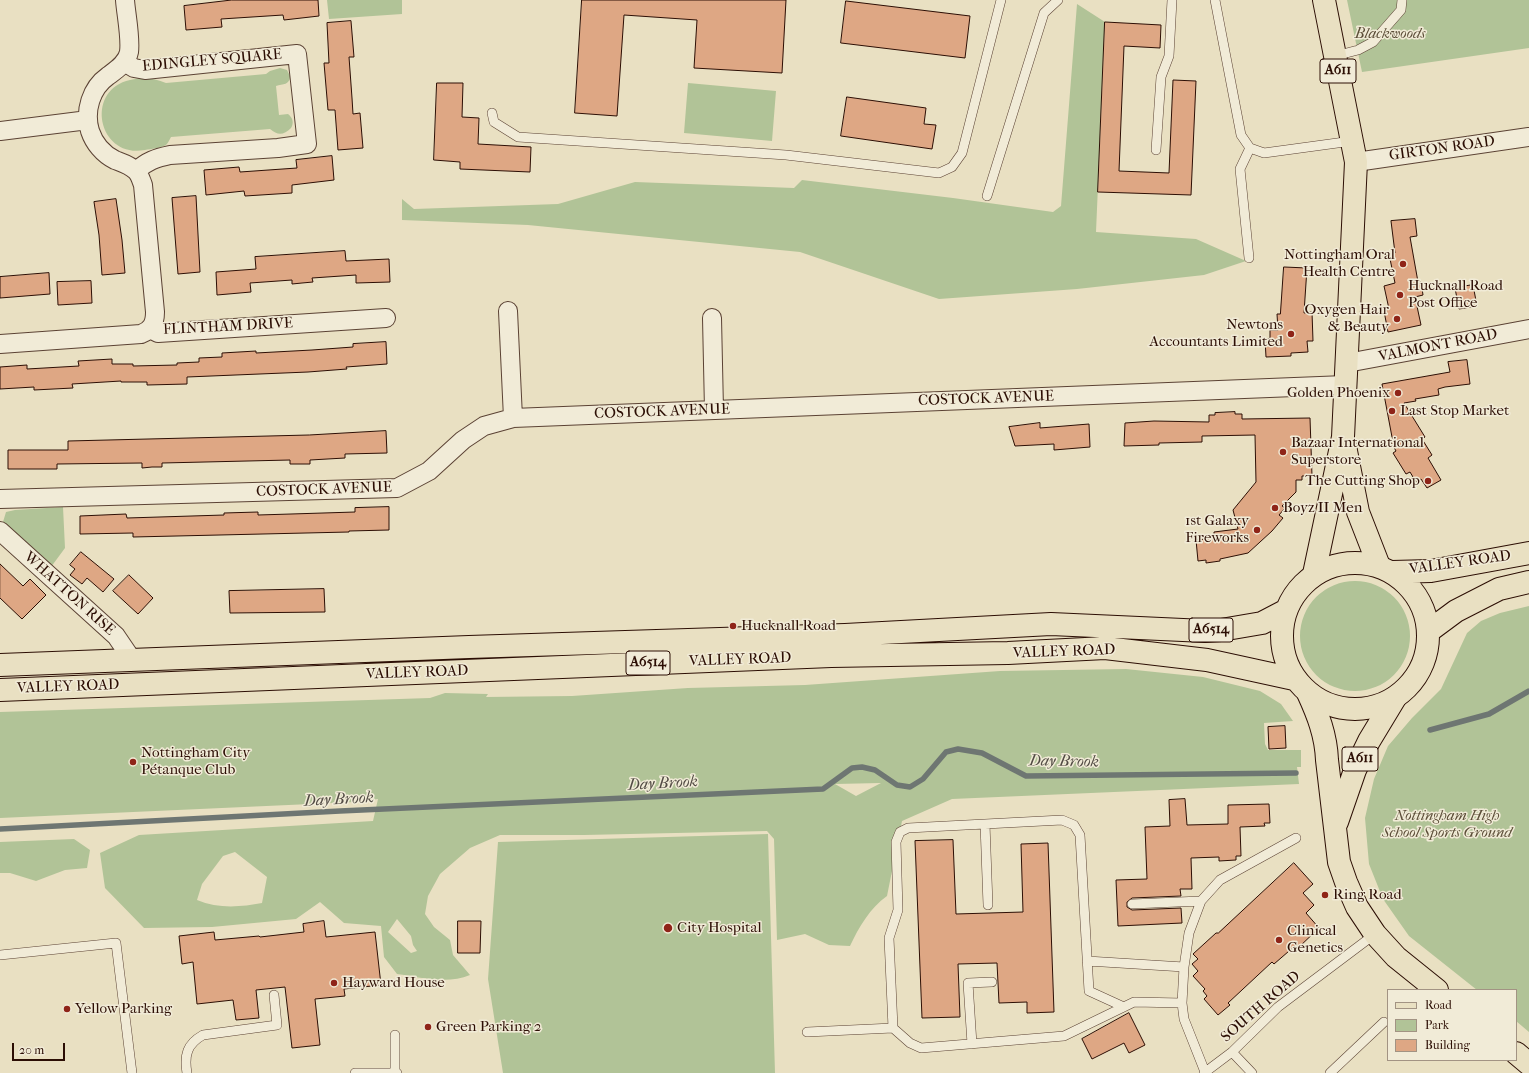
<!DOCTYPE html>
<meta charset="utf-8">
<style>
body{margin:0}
#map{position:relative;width:1529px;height:1073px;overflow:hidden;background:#e9e0c2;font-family:"IM FELL French Canon",serif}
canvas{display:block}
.legend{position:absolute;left:1387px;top:989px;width:130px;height:72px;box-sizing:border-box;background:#f1ebd7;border:1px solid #a29383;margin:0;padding:5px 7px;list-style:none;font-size:12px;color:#2c0e04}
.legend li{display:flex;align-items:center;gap:8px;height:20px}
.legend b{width:20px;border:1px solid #a29383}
.scale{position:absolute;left:12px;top:1043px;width:53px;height:18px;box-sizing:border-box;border:2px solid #2c0e04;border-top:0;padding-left:5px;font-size:12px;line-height:14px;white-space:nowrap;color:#2c0e04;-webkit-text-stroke:3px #f1ebd7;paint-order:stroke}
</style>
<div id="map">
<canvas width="1529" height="1073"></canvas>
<ul class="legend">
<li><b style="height:5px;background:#e9e0c2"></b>Road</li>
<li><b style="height:11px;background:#b1c397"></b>Park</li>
<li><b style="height:11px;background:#dea784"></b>Building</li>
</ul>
<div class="scale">20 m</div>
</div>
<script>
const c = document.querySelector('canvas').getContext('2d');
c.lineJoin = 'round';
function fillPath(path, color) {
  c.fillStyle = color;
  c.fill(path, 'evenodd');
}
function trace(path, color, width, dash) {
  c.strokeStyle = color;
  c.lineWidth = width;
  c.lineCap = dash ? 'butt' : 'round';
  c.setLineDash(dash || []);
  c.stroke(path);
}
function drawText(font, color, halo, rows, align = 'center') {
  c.font = font + ' "IM FELL French Canon",serif';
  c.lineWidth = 3;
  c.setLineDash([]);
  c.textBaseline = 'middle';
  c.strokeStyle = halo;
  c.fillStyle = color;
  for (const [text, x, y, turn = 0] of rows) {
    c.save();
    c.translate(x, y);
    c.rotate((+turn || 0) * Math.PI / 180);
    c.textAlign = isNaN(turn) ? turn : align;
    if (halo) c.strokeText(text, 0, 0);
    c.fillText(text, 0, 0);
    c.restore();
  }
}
fillPath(new Path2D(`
 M327 0H402V14L329 19Z
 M1347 0H1529V48L1362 72Z
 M1077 4 1105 22 1096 232 1196 239 1246 261 1204 275 1077 289 939 299 800 252 528 225 402 220V199L414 209 558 204 635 182 794 188 802 180 953 198 1053 212 1061 206Z
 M280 68 287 70 290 76C290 85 283 84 276 86L279 115 288 114C293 118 294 123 291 128 284 135 278 136 270 129L171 137C170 139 168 143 166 145 161 148 151 149 145 150 98 159 84 90 130 80 144 77 154 78 166 83L266 74 270 71Z
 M688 83 776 91 772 141 684 133Z
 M63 507 65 548 51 567 3 522 6 512 15 510Z
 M1300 636a55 55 0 1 1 110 0a55 55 0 1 1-110 0Z
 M1529 606V1032L1516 1021V990H1477L1409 936 1383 899 1369 864 1365 818 1374 779 1388 746 1412 718 1441 689 1467 633 1481 621 1500 613Z
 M1126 669 1203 677 1260 691 1281 704 1293 721 1264 723 1265 744 1268 750H1301V767H1297L1299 784 952 799 902 821 887 896C870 908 859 927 850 946L829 945 805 934 777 940 774 839 767 831 584 835H500L470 848 440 874 428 896 425 914 434 927 450 940 453 955 470 975C447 985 420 977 397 974L384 957 381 926 344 923 320 902 296 919 212 927 144 928 105 888 100 853 139 835 373 821 378 799 355 802 0 818V712L430 698 445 693 488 694 486 697 572 696 688 688 805 685 1000 671ZM881 783 856 796 835 784ZM235 852 267 877 262 903C241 907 218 909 197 900L202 884 223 856ZM397 919 411 936 413 945 417 951 411 953 388 932Z
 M768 834 775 1073H503L488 979 498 842Z
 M74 839 90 850 87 868 65 870 36 881 10 873H0V842Z`), '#b1c397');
trace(new Path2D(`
 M1430 730 1489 714 1529 691
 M0 829 340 811 823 789 852 768 862 767 875 770 897 785 910 787 923 779 946 752 958 749 982 753 1026 776 1296 773`), '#6e7672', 5.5);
const building = new Path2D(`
 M232 0H318L319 16 284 20 283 15 221 19 222 27 186 30 184 6Z
 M582 0H786L782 73 694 68 697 20 624 15 617 116 575 113Z
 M846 1 970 16 965 58 841 43Z
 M351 21 354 57H349L352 98 353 114 360 113 363 148 338 150 335 110H328L324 63H329L327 23Z
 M1105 22 1161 25 1160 48 1124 46 1119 171 1169 173 1173 80 1196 81 1191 195 1098 192Z
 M437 83H463L462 117 479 118 478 144 531 147 530 172 460 169V162L434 160Z
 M847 97 926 108 924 124 936 125 932 149 841 136Z
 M332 156 334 180 292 185V193L245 196 244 191 206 195 204 170 239 167 240 172 297 168 296 160Z
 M196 196 200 272 178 274 172 198Z
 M116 199 122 240 125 273 102 275 99 235 94 202Z
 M1415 219 1417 236 1410 237 1418 282H1421L1423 295 1415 297 1421 325 1388 332 1384 311 1389 309 1384 286 1395 283 1389 254 1395 253 1391 221Z
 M345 251 346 261 389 259 390 282 356 283V275L312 278 313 282 302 283 292 284V280L250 283 251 292 217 295 216 272 256 269 255 257Z
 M1284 267 1307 268 1304 313 1312 312 1313 341H1307L1308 352 1291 353V356L1266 357 1265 339H1270V330H1278L1277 314H1280Z
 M49 273 50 294 0 298V277Z
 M91 281 92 303 58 305 57 282Z
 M1473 285 1477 306 1459 309 1455 288Z
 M386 342 387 364 346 367 347 369 308 372 187 377V384L147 385V382H121V381L72 384 73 388 34 390V387L0 389V367L27 365V369L79 366 78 361 112 359V364H133V366L177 365V363L199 362V358L222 357V353L256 351V353L312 350 353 347V344Z
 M1467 360 1470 384 1445 387 1438 389 1439 395 1415 399 1416 401 1404 403 1425 437 1422 439 1432 455 1428 458 1441 480 1427 488 1421 479 1416 482 1410 472 1406 474 1393 453 1396 451 1391 442 1394 440 1392 437 1382 384 1450 372 1448 362Z
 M1235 412V414H1242V419L1310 418 1312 476H1302V480H1296V492L1282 506 1285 508 1279 515 1283 518 1272 531 1248 553 1220 559V561L1206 563V560L1198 561 1196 540 1214 538V532L1238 529 1233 510 1256 482 1255 435 1202 436V442L1159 443V445L1124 446 1125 423 1154 421 1209 422V415H1215V413Z
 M1040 423V428L1089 424 1090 447 1054 450V444L1015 446 1009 427Z
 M386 431 387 453 345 454V458L310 460V464H290V460L162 463V467H152L142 468V463L57 464V469H8V450H68V441L309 435Z
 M389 507V530L349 531V532L133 537V533L80 534V516L126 514 127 518 224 515V513L258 512V515L291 514 355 512V508Z
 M81 552 114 579 103 592 87 578 82 584 70 575 75 569 70 565Z
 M0 564 23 586 30 579 46 595 22 619 0 598Z
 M129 575 153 598 138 614 113 591Z
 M324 589 325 612 230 613 229 591Z
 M1285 726 1286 748 1269 749 1268 727Z
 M1185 799 1187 825 1228 824V805L1269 804 1270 823H1264L1265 826 1240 827 1241 856H1236V860L1219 861V857L1191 858 1192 889H1180L1181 896 1132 898 1127 902V907L1132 910 1181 908 1182 923 1118 926 1116 880 1147 879 1145 827 1170 826 1169 800Z
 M953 840 956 914 1023 912 1021 844 1048 843 1054 1012 1027 1013V1002L999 1003 997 963 958 964 960 1017 922 1018 915 841Z
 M1294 863 1313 884 1303 893 1314 905 1306 913 1319 928 1298 948 1296 945 1274 964 1272 962 1228 1003 1230 1005 1218 1015 1204 999 1207 996 1203 991 1205 989 1193 976 1198 971 1192 964 1198 959 1193 954 1216 933H1218Z
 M324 921 326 937 375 932 381 985 344 989 345 996 315 999 320 1045 292 1048 285 987 256 990 259 1018 236 1020 233 1000 197 1004 193 962 182 964 179 936 214 932 215 940 259 936 260 937 304 932 303 924Z
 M458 921H481L480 953H458Z
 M1129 1013 1145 1045 1129 1053 1124 1043 1092 1059 1082 1039Z`);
fillPath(building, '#dea784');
trace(building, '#2c0e04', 1);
const service = new Path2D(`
 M1215 0 1241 135 1250 148 1264 153 1352 141
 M1335 56 1358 50 1373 42 1401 10 1402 0
 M492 113 494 122 518 137 786 155 939 173 952 167 962 153 1001 0
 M1156 150 1161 77 1169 56 1172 0
 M987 196 1044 13 1058 0
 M1249 258 1240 169 1250 148
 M985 824 988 905
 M1132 904 1201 901
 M0 955 116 943 132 1073
 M1087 961 1184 967
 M1124 1007 1089 991 1080 835 1074 825 1062 820 908 828 900 832 896 842 898 910 889 938 893 1028 910 1043 921 1048 1064 1036 1134 1002 1182 1003
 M807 1032 893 1028
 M972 1044 968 983 992 982
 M1232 1052 1252 1073
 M395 1072V1035
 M1205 1072 1184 1019 1182 1003 1184 967 1189 933 1201 901 1220 880 1296 838
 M187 1073C184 1055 187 1044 203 1035L277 1025 274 995
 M355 1073H397
 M1204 1073 1232 1052 1278 1007 1375 934
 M1330 1073 1384 1022`);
const minor = new Path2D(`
 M124 62 134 68 145 70 297 54 307 144 278 148 170 155C156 158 147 161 136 171
 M0 131 88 120
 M1356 162 1529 137
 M508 311 513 418
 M712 318 714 410
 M150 329 158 333 386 318
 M0 344 141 334C152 330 155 323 155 312L143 185C141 180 140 175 136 171 130 165 123 163 115 160 103 154 94 143 90 131 84 111 91 88 108 76 116 70 127 63 129 52 131 38 126 14 125 0
 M1347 363 1529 329
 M0 499 397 488 429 471 463 440 484 426 513 418 1345 385
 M0 531 116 636 133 661`);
const primary = new Path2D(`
 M1345 446 1358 512 1379 566
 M1314 574 1343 437 1356 162 1324 0
 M1308 693C1318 715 1326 735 1327 760L1339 862 1346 882 1357 907 1375 934 1396 957 1437 990
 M1337 822 1355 770 1369 741 1395 698
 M1516 1053 1529 1064`);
const trunk = new Path2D(`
 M1282 636a73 73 0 1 1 146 0a73 73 0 1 1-146 0Z
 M1392 572 1431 571 1529 553
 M1429 631 1456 611 1499 589 1529 582
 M0 665 469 647 845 635 1051 624 1205 631 1221 630 1262 623 1285 611
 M0 690 831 656 1008 653 1105 648 1207 660 1294 679`);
trace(service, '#5b4234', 10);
trace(minor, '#5b4234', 20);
trace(primary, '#2c0e04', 24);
trace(trunk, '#2c0e04', 24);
trace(service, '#f1ebd7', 9);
trace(minor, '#f1ebd7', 18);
trace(primary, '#e9e0c2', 22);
trace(trunk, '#e9e0c2', 22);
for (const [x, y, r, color] of [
 [1403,264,4,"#8f2418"],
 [1400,295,4,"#8f2418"],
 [1397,319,4,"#8f2418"],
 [1291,334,4,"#8f2418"],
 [1398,393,4,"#8f2418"],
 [1392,411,4,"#8f2418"],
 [1283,452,4,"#8f2418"],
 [1428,481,4,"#8f2418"],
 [1275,508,4,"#8f2418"],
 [1257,530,4,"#8f2418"],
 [733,626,4,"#8f2418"],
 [133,762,4,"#8f2418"],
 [1325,895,4,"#8f2418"],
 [668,928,5,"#8f2418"],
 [1279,940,4,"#8f2418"],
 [334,983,4,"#8f2418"],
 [67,1009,4,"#8f2418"],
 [428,1027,4,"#8f2418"]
]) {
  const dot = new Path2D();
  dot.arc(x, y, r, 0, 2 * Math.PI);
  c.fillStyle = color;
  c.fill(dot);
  trace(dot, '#f1ebd7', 1.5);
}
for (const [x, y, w] of [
 [1338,71,36],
 [1211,630,44],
 [648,663,44],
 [1360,759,36]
]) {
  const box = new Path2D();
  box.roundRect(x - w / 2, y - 12, w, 24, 3);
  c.fillStyle = '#f1ebd7';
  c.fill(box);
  trace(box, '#2c0e04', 1);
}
drawText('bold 14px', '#2c0e04', null, [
 ["A611",1338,71],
 ["A6514",1211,630],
 ["A6514",648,663],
 ["A611",1360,759]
]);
drawText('italic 15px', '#5b4d37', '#f1ebd7', [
 ["Blackwoods",1390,34],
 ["Nottingham High",1447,816],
 ["School Sports Ground",1447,833]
]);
drawText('15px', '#2c0e04', '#f1ebd7', [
 ["EDINGLEY SQUARE",212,61,-5],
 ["GIRTON ROAD",1442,149,-8],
 ["FLINTHAM DRIVE",228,327,-3],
 ["VALMONT ROAD",1438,346,-11],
 ["COSTOCK AVENUE",986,399,-2],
 ["COSTOCK AVENUE",662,412,-2],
 ["COSTOCK AVENUE",324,490,-2],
 ["VALLEY ROAD",1460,563,-8],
 ["WHATTON RISE",69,594,42],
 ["VALLEY ROAD",1064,652,-2],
 ["VALLEY ROAD",740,660,-2],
 ["VALLEY ROAD",417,673,-2],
 ["VALLEY ROAD",68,687,-2],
 ["SOUTH ROAD",1261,1007,-41]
]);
drawText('15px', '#2c0e04', '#f1ebd7', [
 ["Nottingham Oral",1395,255,"right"],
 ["Health Centre",1395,272,"right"],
 ["Hucknall Road",1408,286],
 ["Post Office",1408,303],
 ["Oxygen Hair",1389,310,"right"],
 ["& Beauty",1389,327,"right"],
 ["Newtons",1283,325,"right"],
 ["Accountants Limited",1283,342,"right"],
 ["Golden Phoenix",1390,393,"right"],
 ["Last Stop Market",1400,411],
 ["Bazaar International",1291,443],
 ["Superstore",1291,460],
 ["The Cutting Shop",1420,481,"right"],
 ["Boyz II Men",1283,508],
 ["1st Galaxy",1249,521,"right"],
 ["Fireworks",1249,538,"right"],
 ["Hucknall Road",741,626],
 ["Nottingham City",141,753],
 ["Pétanque Club",141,770],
 ["Ring Road",1333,895],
 ["City Hospital",677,928],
 ["Clinical",1287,931],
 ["Genetics",1287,948],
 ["Hayward House",342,983],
 ["Yellow Parking",75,1009],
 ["Green Parking 2",436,1027]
], 'left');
drawText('italic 16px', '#524b44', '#f1ebd7', [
 ["Day Brook",1064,762,1],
 ["Day Brook",663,784,-3],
 ["Day Brook",339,800,-3]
]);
</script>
